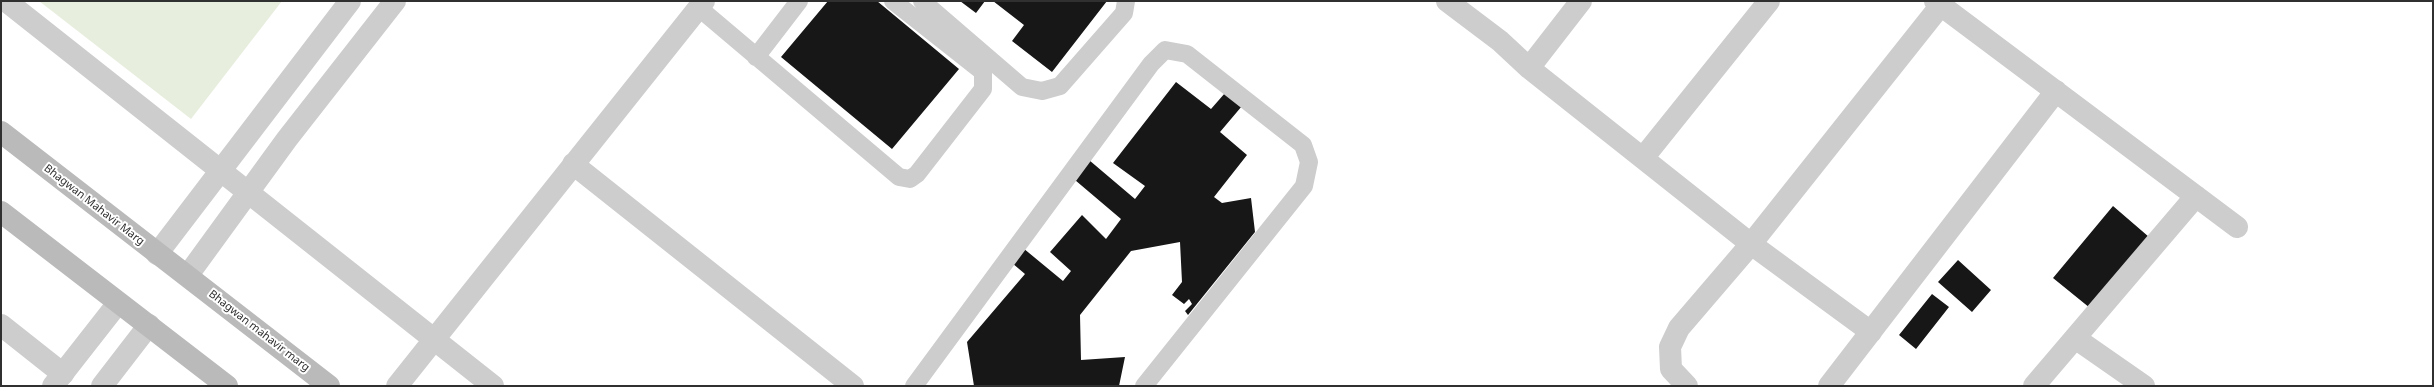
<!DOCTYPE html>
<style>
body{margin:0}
#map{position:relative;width:2434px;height:387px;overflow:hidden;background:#fff;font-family:"Noto Sans",sans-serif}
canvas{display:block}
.frame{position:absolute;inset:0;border:2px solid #303030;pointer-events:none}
</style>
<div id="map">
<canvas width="2434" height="387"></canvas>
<div class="frame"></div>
</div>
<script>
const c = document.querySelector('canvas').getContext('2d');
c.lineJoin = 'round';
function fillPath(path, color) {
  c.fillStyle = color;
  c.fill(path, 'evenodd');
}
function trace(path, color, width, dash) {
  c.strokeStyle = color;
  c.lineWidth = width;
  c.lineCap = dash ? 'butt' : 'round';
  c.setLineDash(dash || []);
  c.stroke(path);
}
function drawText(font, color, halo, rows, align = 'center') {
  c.font = font + ' "Noto Sans",sans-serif';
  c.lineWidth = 4;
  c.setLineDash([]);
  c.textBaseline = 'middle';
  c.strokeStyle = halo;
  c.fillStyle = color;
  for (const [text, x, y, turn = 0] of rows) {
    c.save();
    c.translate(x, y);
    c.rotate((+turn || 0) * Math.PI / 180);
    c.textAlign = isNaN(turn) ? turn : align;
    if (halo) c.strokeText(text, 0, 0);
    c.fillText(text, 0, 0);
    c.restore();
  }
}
fillPath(new Path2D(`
 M39 1H282L191 119Z`), '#e7eede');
fillPath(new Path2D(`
 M828 1H877L959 69 892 149 781 57Z
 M960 1H985L976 13Z
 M993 1H1107L1052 72 1012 41 1024 25Z
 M1176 82 1211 109 1225 93 1242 106 1220 132 1247 155 1214 197 1222 203 1251 198 1255 232 1188 315 1185 311 1192 304 1189 299 1184 304 1172 295 1182 282 1180 242 1131 251 1080 315 1081 360 1125 357 1119 386H974L967 342 1025 274 1012 263 1023 248 1063 281 1071 271 1050 252 1082 215 1106 239 1121 219 1075 180 1089 160 1135 199 1145 186 1113 163Z
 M2113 206 2149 237 2090 308 2053 278Z
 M1958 260 1991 290 1972 312 1938 282Z
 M1932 294 1949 307 1916 349 1899 335Z`), '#171717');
trace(new Path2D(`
 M922 1 1022 87 1042 91 1060 86 1124 13 1126 1
 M699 8 899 177 910 179 917 174 983 89V72L893 1
 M756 57 799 1
 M914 386 1151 64 1165 50 1187 54 1303 145 1309 162 1304 186 1144 386`), '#cdcdcd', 18);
trace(new Path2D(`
 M6 1 493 386
 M1447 1 1500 41 1529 68 1751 244 1871 332
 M1935 1 2237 227
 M1529 68 1581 1
 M1643 158 1769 1
 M573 164 853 386
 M157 254 350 1
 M188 275 287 139 395 1
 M1 325 63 374
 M2075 338 2144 386
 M397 386 704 1
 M1687 386 1671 369 1670 347 1679 328 1751 244 1941 5
 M1829 386 2056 91
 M2034 386 2196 196`), '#cdcdcd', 22);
trace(new Path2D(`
 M53 386 118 303
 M102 386 149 325`), '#cdcdcd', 22);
trace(new Path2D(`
 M1 132 329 386
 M1 212 227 386`), '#bababa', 22);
drawText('11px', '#303030', '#fff', [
 ["Bhagwan Mahavir Marg",94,205,38],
 ["Bhagwan mahavir marg",259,331,38]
]);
</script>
